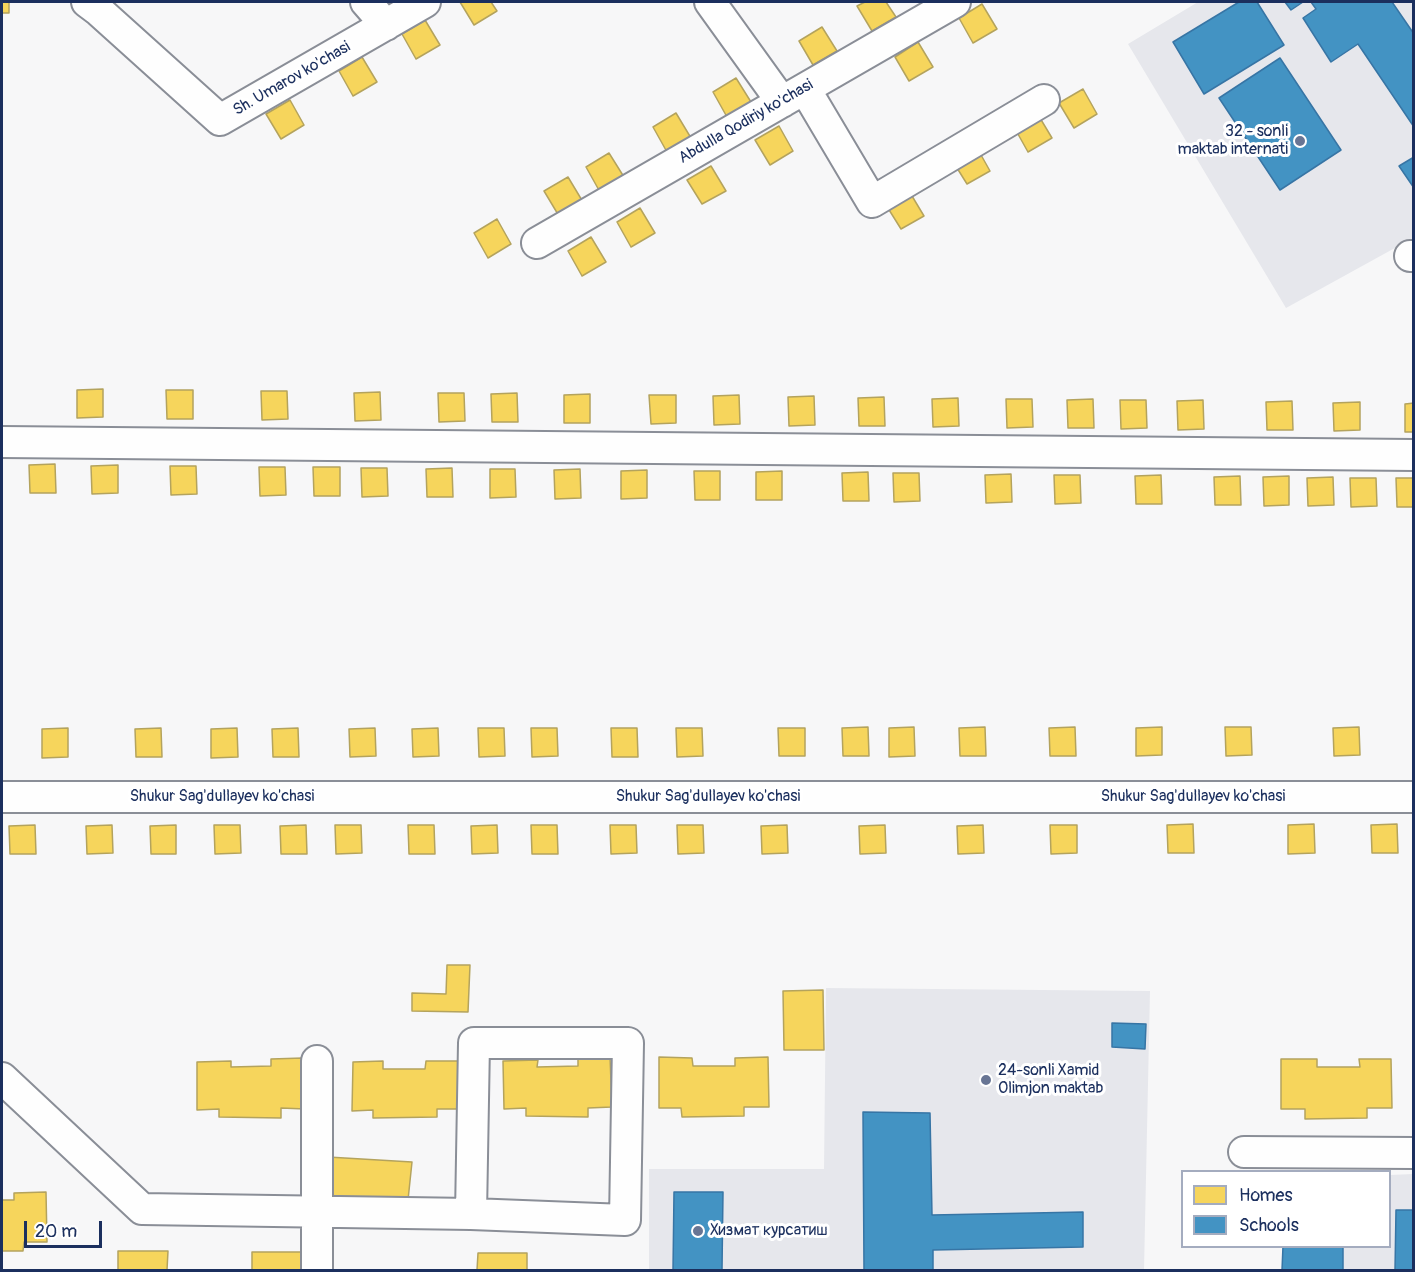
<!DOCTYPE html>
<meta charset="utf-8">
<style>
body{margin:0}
#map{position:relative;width:1415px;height:1272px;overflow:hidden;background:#f7f7f8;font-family:Pangolin,sans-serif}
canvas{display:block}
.frame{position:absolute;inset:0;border:3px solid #1b2f5e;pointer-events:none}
.legend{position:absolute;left:1181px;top:1170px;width:210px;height:78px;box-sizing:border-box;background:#fff;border:2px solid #a4acbf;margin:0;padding:8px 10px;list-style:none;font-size:18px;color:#1b2f5e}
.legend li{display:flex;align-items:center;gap:12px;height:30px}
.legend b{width:30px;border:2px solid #a4acbf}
.scale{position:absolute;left:24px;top:1221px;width:78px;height:27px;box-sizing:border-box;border:3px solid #1b2f5e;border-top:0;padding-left:8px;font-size:18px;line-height:21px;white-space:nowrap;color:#1b2f5e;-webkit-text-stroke:4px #fff;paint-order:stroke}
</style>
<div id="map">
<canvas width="1415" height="1272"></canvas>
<div class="frame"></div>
<ul class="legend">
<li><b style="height:16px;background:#f6d55c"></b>Homes</li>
<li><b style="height:16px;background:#4393c3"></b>Schools</li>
</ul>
<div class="scale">20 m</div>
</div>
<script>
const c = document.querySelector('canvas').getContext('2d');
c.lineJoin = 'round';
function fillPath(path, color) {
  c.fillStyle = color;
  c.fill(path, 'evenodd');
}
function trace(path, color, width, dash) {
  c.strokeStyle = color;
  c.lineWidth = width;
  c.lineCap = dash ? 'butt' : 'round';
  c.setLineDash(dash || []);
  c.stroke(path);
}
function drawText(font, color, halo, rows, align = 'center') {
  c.font = font + ' Pangolin,sans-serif';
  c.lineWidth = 6;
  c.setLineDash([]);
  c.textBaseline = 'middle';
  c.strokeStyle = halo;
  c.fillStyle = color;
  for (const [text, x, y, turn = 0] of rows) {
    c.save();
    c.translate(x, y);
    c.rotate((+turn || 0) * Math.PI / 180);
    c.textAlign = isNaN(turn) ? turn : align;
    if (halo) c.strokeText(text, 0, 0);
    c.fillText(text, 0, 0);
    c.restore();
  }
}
fillPath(new Path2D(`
 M1198 2H1413V238L1286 308 1128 44Z
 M826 988 1150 991 1144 1270H649V1169H824Z
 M1413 1174V1270H1343V1247L1390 1246V1175Z`), '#e6e7ec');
const homes = new Path2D(`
 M2 2H9V13H2Z
 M460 2H491L497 11 474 25Z
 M865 2H886L896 17 872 31 857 6Z
 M982 4 997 29 973 43 959 18Z
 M425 20 440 45 416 59 402 34Z
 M822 27 837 51 813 65 799 41Z
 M918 42 933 67 909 81 895 57Z
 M362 57 377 82 353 96 339 71Z
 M736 78 751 102 727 117 713 92Z
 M1083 89 1097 114 1074 128 1059 103Z
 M290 100 304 125 281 139 266 114Z
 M676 113 691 138 667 152 653 127Z
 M1037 113 1052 138 1028 152 1014 127Z
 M779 126 793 151 770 165 755 140Z
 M976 146 990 171 967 184 952 160Z
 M609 153 624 177 600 192 586 167Z
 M711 166 726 191 702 204 687 180Z
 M568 177 583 202 559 216 544 191Z
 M909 191 924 216 901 229 886 205Z
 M640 208 655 233 631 247 617 222Z
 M497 219 511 244 488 258 474 233Z
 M591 237 606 262 582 276 568 251Z
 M103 389V417L77 418V390Z
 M166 390H193V419H167Z
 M261 391H287L288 419 262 420Z
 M380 392 381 420 355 421 354 393Z
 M438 393H464L465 421 439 422Z
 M517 393 518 422H492L491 394Z
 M590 394V423H564V395Z
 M649 395H676V423L651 424Z
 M739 395 740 424 714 425 713 396Z
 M814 396 815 425 789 426 788 397Z
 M884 397 885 426H859L858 398Z
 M958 398 959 426 933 427 932 399Z
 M1006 399H1032L1033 427 1007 428Z
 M1093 399 1094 428H1068L1067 400Z
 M1120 400H1146L1147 428 1121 429Z
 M1203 400 1204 429 1178 430 1177 401Z
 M1292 401 1293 430H1267L1266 402Z
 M1360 402V430L1334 431 1333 403Z
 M1414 403V432H1405V404Z
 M55 464 56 493H30L29 465Z
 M118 465V493L92 494 91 466Z
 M170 466H196L197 494 171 495Z
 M259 467H285L286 495 260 496Z
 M313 467H340V496H314Z
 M361 468H387L388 496 362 497Z
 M452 468 453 497H427L426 469Z
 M490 469H515L516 497 490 498Z
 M580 469 581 498 555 499 554 470Z
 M647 470V498L621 499V471Z
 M694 471H720V500H695Z
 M782 471V500H756V472Z
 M868 472 869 501H843L842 473Z
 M893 473H919L920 501 894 502Z
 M1011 474 1012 502 986 503 985 475Z
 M1054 475H1080L1081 503 1055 504Z
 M1161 475 1162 504H1136L1135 476Z
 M1240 476 1241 505H1215L1214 477Z
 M1289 476V505L1264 506 1263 477Z
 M1333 477 1334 505 1308 506 1307 478Z
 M1350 478H1376L1377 506 1351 507Z
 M1396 478H1414V507H1397Z
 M868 727 869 756H843L842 728Z
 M914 727 915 756 889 757V728Z
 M985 727 986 756H960L959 728Z
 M1075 727 1076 756H1050L1049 728Z
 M1162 727V755L1136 756V728Z
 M1225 727H1251L1252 755 1226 756Z
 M1359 727 1360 755 1334 756 1333 728Z
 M68 728V757L42 758V729Z
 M161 728 162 757H136L135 729Z
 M237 728 238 757 211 758V729Z
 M298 728 299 757H273L272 729Z
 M375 728 376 756 350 757 349 729Z
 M438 728 439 756 413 757 412 729Z
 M478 728H504L505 756 479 757Z
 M531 728H557L558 756 532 757Z
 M611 728H637L638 757H612Z
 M676 728H702L703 756 677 757Z
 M778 728H805V756H779Z
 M1193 824 1194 853H1168L1167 825Z
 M1314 824 1315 853 1288 854V825Z
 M1397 824 1398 853H1372L1371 825Z
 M35 825 36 854H10L9 826Z
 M112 825 113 853 87 854 86 826Z
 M176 825V854H151L150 826Z
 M214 825H240L241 853 215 854Z
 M306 825 307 854H281L280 826Z
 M335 825H361L362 853 336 854Z
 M408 825H434L435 854H409Z
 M497 825 498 853 472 854 471 826Z
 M531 825H557L558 854H532Z
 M610 825H636L637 853 611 854Z
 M677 825H703L704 853 678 854Z
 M787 825 788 853 762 854 761 826Z
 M885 825 886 853 860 854 859 826Z
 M983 825 984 853 958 854 957 826Z
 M1050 825H1077V853L1051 854Z
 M447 965H470L468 1012 412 1011V993L446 994Z
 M823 990 824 1050H784L783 991Z
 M610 1057 612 1107 588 1108V1117L526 1116V1108L504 1109 503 1061 538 1060 537 1067 578 1066V1058Z
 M659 1057 692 1058 693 1066H735V1058L768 1057 769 1107H744V1116L682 1117 681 1108H659Z
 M303 1058 305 1109 281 1108V1118L219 1117V1109L197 1110V1062L231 1061V1067L271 1066V1059Z
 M1281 1059H1317V1067H1360L1359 1059H1391L1392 1108H1367V1118L1305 1119V1109H1281Z
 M383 1061V1069H425L426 1061H459L457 1109H437V1117L373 1118V1110L352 1111 353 1062Z
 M328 1157 412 1162 408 1200 328 1197Z
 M46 1192 47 1242H24L23 1251H2V1200H14V1193Z
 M118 1251H168L167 1270H118Z
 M252 1252H302L301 1270H252Z
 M478 1253H527V1270H477Z`);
fillPath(homes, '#f6d55c');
trace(homes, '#b4a35d', 1.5);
const schools = new Path2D(`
 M1239 2H1257L1284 45 1204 94 1173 42Z
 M1285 2H1303L1291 10Z
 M1311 2H1392L1414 34V127L1358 44 1331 62 1303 18 1316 9Z
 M1280 58 1341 150 1280 190 1219 98Z
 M1414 157V188L1399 166Z
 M1112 1023 1146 1024 1145 1049 1112 1047Z
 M863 1112 930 1113 932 1215 1083 1212V1247L933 1250V1270H864Z
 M674 1192H723L722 1270H673Z
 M1396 1210H1414V1270H1395Z
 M1283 1246H1343V1270H1282Z`);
fillPath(schools, '#4393c3');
trace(schools, '#3775a5', 1.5);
const minor = new Path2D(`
 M87 2 99 11 220 120 425 2
 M366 2 386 25
 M710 2 782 102
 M805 89 872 202 1044 100
 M537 243 955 2
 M1410 256H1414
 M2 442 1414 455
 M2 797H1414
 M2 1078 142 1209 471 1214 625 1220 628 1043H474L471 1214
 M1244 1152 1414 1153
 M317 1270V1061`);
trace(minor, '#8a8e97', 34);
trace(minor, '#fefefe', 30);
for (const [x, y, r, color] of [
 [1300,141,6,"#687594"],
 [986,1080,6,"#687594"],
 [698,1231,6,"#687594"]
]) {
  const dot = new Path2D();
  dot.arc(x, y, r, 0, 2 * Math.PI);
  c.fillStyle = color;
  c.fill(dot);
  trace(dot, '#fff', 2);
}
drawText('16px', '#1b2f5e', '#fff', [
 ["Sh. Umarov ko'chasi",292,79,-30],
 ["Abdulla Qodiriy ko'chasi",746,122,-30],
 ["Shukur Sag'dullayev ko'chasi",222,797],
 ["Shukur Sag'dullayev ko'chasi",708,797],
 ["Shukur Sag'dullayev ko'chasi",1193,797]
]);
drawText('16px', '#1b2f5e', '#fff', [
 ["32 - sonli",1288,132,"right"],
 ["maktab internati",1288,150,"right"],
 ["24-sonli Xamid",998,1071],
 ["Olimjon maktab",998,1089],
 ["Хизмат курсатиш",710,1231]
], 'left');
</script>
